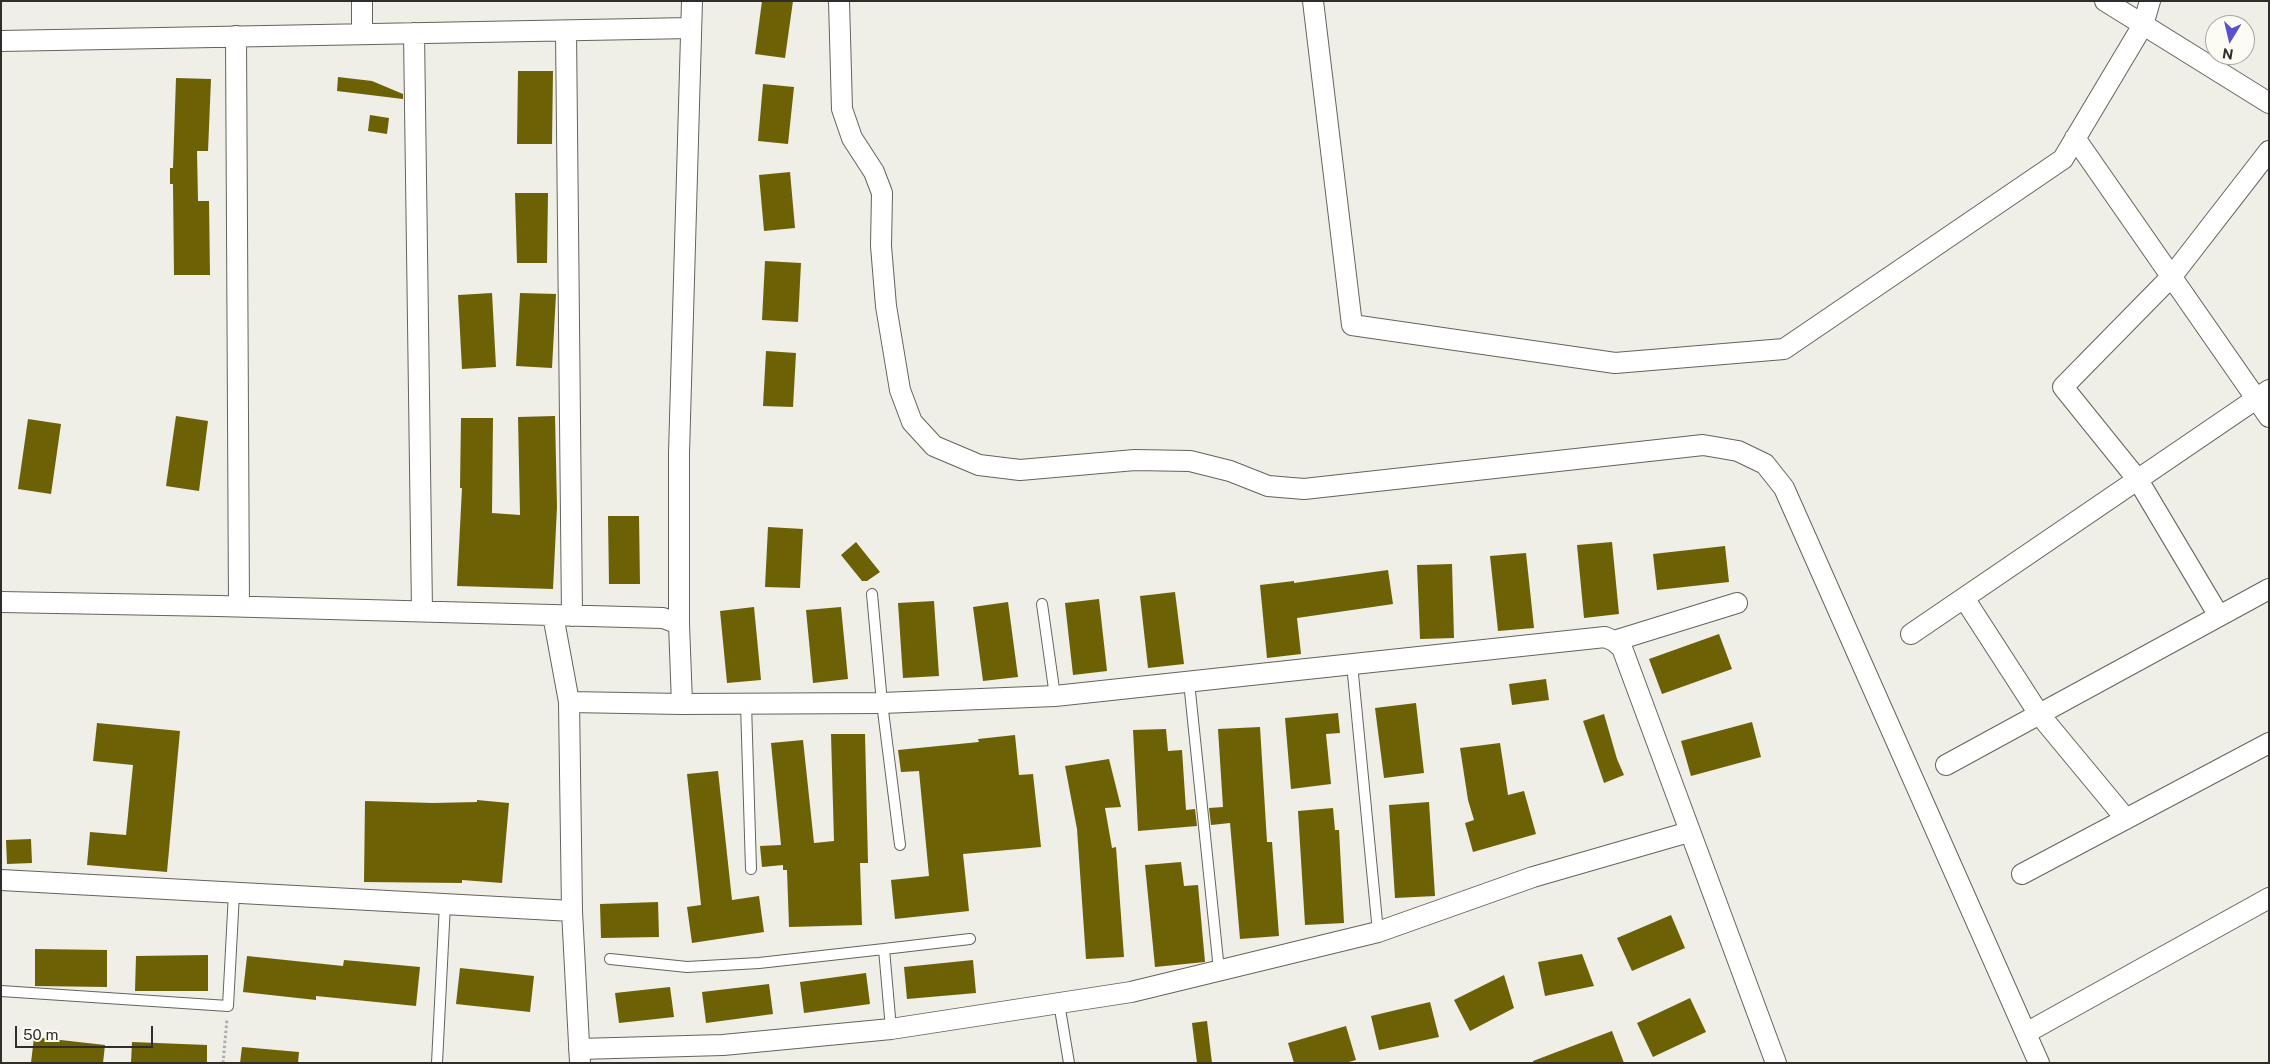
<!DOCTYPE html>
<style>
body{margin:0}
#map{position:relative;width:2270px;height:1064px;overflow:hidden;background:#efeee7;font-family:"Public Sans",sans-serif}
canvas{display:block}
.frame{position:absolute;inset:0;border:2px solid #2e2d2b;pointer-events:none}
.north{position:absolute;left:2205px;top:15px;width:50px;height:50px;box-sizing:border-box;background:#fcfbf4;border:1px solid #aaa9a4;border-radius:50%;rotate:189deg;font-size:14px;font-weight:700;line-height:20px;text-align:center;color:#2e2d2b}
.north::after{content:'';display:block;margin:auto;width:18px;height:22px;background:#5852ca;clip-path:polygon(50% 0,100% 100%,50% 72%,0 100%)}
.scale{position:absolute;left:15px;top:1026px;width:138px;height:22px;box-sizing:border-box;border:2px solid #2e2d2b;border-top:0;padding-left:6px;font-size:15px;line-height:18px;white-space:nowrap;color:#2e2d2b;-webkit-text-stroke:4px #fcfbf4;paint-order:stroke}
</style>
<div id="map">
<canvas width="2270" height="1064"></canvas>
<div class="frame"></div>
<div class="north">N</div>
<div class="scale">50 m</div>
</div>
<script>
const c = document.querySelector('canvas').getContext('2d');
c.lineJoin = 'round';
function fillPath(path, color) {
  c.fillStyle = color;
  c.fill(path, 'evenodd');
}
function trace(path, color, width, dash) {
  c.strokeStyle = color;
  c.lineWidth = width;
  c.lineCap = dash ? 'butt' : 'round';
  c.setLineDash(dash || []);
  c.stroke(path);
}
fillPath(new Path2D(`
 M762 1H793L785 58 755 54Z
 M518 71H553L552 144H517Z
 M338 77 372 81 403 94V99L337 91Z
 M176 78 211 79 208 151H197L198 201H209L210 275H174L173 184H170V168H173Z
 M763 84 794 87 788 144 758 141Z
 M370 115 389 118 387 134 368 131Z
 M790 172 795 228 764 231 759 175Z
 M515 193H548L547 263H517Z
 M765 261 801 263 798 322 762 320Z
 M492 293 496 367 462 369 458 295Z
 M520 293 556 294 552 368 516 366Z
 M766 351 796 353 793 407 763 406Z
 M176 416 208 421 199 491 166 486Z
 M555 416 557 507 553 589 457 586 462 488H460L461 418H493L492 513 520 515 518 417Z
 M28 419 61 424 51 494 18 489Z
 M608 516H639L640 584H609Z
 M768 527 803 529 800 588 765 587Z
 M856 542 880 572 867 581H862L841 555Z
 M1612 542 1619 614 1584 618 1577 545Z
 M1725 546 1729 582 1657 590 1653 554Z
 M1526 553 1534 628 1498 631 1490 556Z
 M1452 564 1454 638 1420 639 1417 565Z
 M1388 570 1393 604 1297 618 1301 654 1267 658 1260 585 1294 581V583Z
 M1175 592 1184 664 1148 668 1140 596Z
 M1099 599 1107 671 1073 675 1065 603Z
 M934 601 939 676 903 678 898 603Z
 M1008 602 1018 677 983 681 973 607Z
 M754 607 761 680 727 683 720 611Z
 M841 607 848 679 813 683 806 610Z
 M1719 634 1732 669 1662 694 1649 659Z
 M1546 679 1549 700 1512 705 1509 684Z
 M1416 703 1424 773 1384 778 1375 708Z
 M1338 713 1340 733 1326 734 1331 784 1291 789 1285 718Z
 M1604 714 1617 759 1624 775 1604 783 1583 721Z
 M1752 722 1761 757 1691 776 1681 741Z
 M97 723 180 731 167 872 87 865 90 832 126 835 133 765 93 761Z
 M1260 727 1267 842H1272L1279 936 1240 939 1230 823 1211 825 1209 808 1223 807 1218 729Z
 M1166 729 1168 751 1182 750 1186 810 1195 809 1197 826 1138 831 1133 730Z
 M831 734H865L868 863H860L862 925 789 927 787 870H783V865L762 867 760 846 781 845 771 743 803 740 814 843 834 841Z
 M1015 735 1019 775 1033 774 1041 847 963 854 969 911 895 919 891 880 929 876 919 771 901 772 898 750 979 742 978 739Z
 M1500 743 1508 795 1524 791 1536 834 1473 852 1465 823 1474 820 1468 800 1460 748Z
 M1109 759 1121 807 1105 808 1112 848 1116 847 1124 957 1086 959 1077 829 1065 766Z
 M718 771 732 900 759 896 764 932 692 943 687 907 701 905 687 774Z
 M477 800 509 803 502 883 462 880V883L364 882 365 801 433 803 477 802Z
 M1429 802 1435 896 1395 898 1389 805Z
 M1333 808 1335 830H1339L1344 923 1305 925 1298 811Z
 M31 839 32 863 7 864 6 840Z
 M1181 862 1184 886 1198 885 1205 962 1155 967 1145 865Z
 M658 902 659 937 601 938 600 904Z
 M1671 915 1685 948 1632 971 1617 938Z
 M35 949 107 950V987L35 986Z
 M1582 954 1594 986 1545 996 1538 962Z
 M208 955V991H135L136 956Z
 M247 956 343 966 344 960 420 967 416 1006 316 996V1000L243 992Z
 M973 960 976 993 907 999 904 967Z
 M460 968 534 976 530 1012 456 1004Z
 M866 973 870 1004 804 1013 800 982Z
 M1504 975 1514 1008 1470 1031 1454 1000Z
 M769 984 773 1014 706 1023 702 992Z
 M670 987 674 1017 619 1023 615 993Z
 M1690 998 1706 1032 1653 1057 1637 1023Z
 M1430 1002 1439 1037 1379 1050 1371 1016Z
 M1207 1021 1212 1063H1197L1192 1023Z
 M1346 1026 1356 1060 1345 1063H1294L1288 1043Z
 M1612 1031 1624 1063H1533V1061Z
 M34 1037 105 1045 103 1063H31Z
 M132 1042 207 1045V1063H131Z
 M242 1047 299 1052 298 1063H240Z`), '#6d6105');
const lane = new Path2D(`
 M872 594 882 703 900 845
 M1042 604 1055 696
 M1352 664 1378 932
 M1189 682 1219 970
 M746 704 751 869
 M610 959 687 967 759 963 884 949
 M1 991 228 1006 234 893
 M1059 1003 1069 1063
 M891 1029 884 949 970 939
 M437 1063 445 904`);
const street = new Path2D(`
 M362 1V34
 M839 1 842 109 852 138 874 172 882 193 881 246 886 306 900 390 912 422 934 446 979 465 1020 470 1135 460 1190 461 1230 471 1268 486 1304 489 1703 445 1738 451 1765 464 1784 488 2039 1063
 M1313 1 1352 325 1615 363 1784 349 2063 159 2143 25 2150 1
 M2105 1 2269 103
 M566 31 572 616
 M414 33 422 611
 M236 36 239 606
 M1 41 691 28
 M2075 138 2269 417
 M1964 598 2039 714 2126 819
 M1 602 218 606 663 618 679 624 682 704
 M553 615 569 702 572 911
 M2219 616 2138 480 2063 387 2172 276 2269 151
 M679 624V453L692 1
 M1911 634 2269 390
 M1614 641 1737 603
 M569 702 682 704 882 703 1055 696 1605 637 1614 641 1622 648 1776 1063
 M1946 765 2269 589
 M2022 874 2269 743
 M1 880 572 911 580 1063
 M2026 1033 2269 898
 M579 1049 723 1045 891 1029 1131 992 1378 932 1533 877 1689 832`);
trace(lane, '#64635d', 12);
trace(street, '#64635d', 22);
trace(new Path2D(`
 M223 1063 227 1019`), '#adaca7', 3, [2.5, 2.5]);
trace(lane, '#fff', 10);
trace(street, '#fff', 20);
</script>
